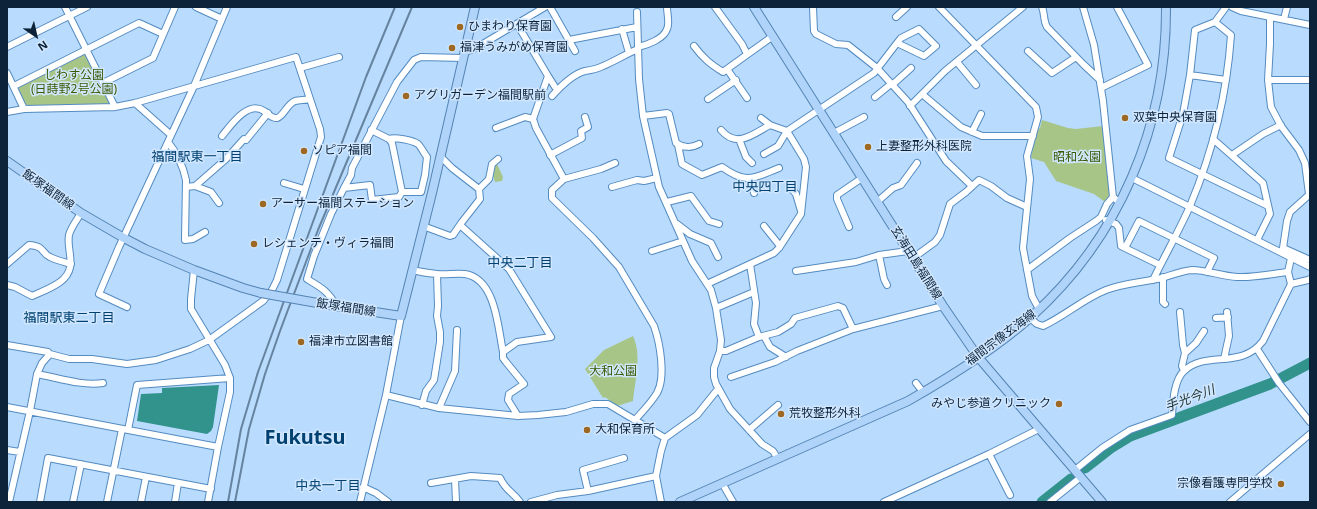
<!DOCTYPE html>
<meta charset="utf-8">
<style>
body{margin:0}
#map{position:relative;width:1317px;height:509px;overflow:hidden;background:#b9dbfe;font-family:"Noto Sans",sans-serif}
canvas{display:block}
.frame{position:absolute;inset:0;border:8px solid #0c2339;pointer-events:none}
.north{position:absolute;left:16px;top:16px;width:40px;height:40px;-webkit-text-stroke:3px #d1e7ff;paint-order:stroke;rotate:146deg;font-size:11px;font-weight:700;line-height:16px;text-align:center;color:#0c2339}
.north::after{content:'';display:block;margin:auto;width:14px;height:18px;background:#0c2339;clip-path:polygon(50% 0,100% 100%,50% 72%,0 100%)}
</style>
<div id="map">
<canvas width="1317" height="509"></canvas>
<div class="frame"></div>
<div class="north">N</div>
</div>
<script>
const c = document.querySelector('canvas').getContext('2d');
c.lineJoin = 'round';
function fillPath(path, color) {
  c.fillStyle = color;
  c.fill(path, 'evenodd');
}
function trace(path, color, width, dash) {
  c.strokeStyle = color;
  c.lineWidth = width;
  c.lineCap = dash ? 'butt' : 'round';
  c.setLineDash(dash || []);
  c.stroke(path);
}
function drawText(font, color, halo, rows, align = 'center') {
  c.font = font + ' "Noto Sans","Noto Sans JP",sans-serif';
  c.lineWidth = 3;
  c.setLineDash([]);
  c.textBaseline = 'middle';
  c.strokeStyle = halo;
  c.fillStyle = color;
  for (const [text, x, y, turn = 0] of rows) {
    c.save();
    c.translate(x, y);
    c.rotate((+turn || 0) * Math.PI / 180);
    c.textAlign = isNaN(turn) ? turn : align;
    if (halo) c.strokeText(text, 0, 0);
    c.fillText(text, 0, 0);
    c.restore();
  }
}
fillPath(new Path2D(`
 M83 54 86 55 110 102 107 104 28 106 26 104 18 90 19 87Z
 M1042 120 1068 128 1076 129 1103 126 1111 196 1105 202 1094 194 1056 181 1044 162 1031 158 1037 130 1040 128Z
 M497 164 503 177 502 181 495 182 493 175 495 166Z
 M633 336C642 355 635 381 633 401L617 406 605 397 603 398 585 369 604 350Z`), '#a8c588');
fillPath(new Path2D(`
 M219 385 213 427 211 431 207 434 137 421 141 394 162 393V388Z`), '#32928c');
trace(new Path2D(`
 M1085 468 1112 447 1130 436 1270 384 1310 363
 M1042 502 1071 479`), '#32928c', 11);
const minor = new Path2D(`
 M65 7 115 107
 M196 7 222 19
 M550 7 575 51
 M715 7 742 44 747 54
 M813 7 814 31 816 34 836 44 848 45 877 68 908 102 946 161 972 186
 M939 7 1036 107 1038 117 1027 156 1030 179 1023 248 1032 296 1039 309
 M1042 7C1045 14 1043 20 1047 27L1083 64 1100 80
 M1083 7 1094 45 1103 101 1113 197 1120 203
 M1226 7 1215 22 1195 30 1190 75 1183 114 1169 158 1268 206
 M1232 7 1241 11 1310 25
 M637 12 639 79 643 116 659 187 692 261 711 290 716 308 721 340 720 351 714 368V377L716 384 730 409 762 444 773 451 778 459
 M896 17 907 7
 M1270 17V44L1268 80 1271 107 1281 126 1299 150 1305 163 1309 194
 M1284 19 1287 7
 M517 24 548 76 533 119 536 128 564 179
 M622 29 629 53
 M569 40 637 27
 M694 46C703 58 710 64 723 72L727 69 747 98
 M7 47 87 7
 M638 47C647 45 664 39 667 29 670 23 667 14 667 7
 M1028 51 1052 73 1076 57
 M465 52 476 48 545 7
 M957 62 976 85
 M300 68 339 57
 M727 69 773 36
 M7 73 24 109
 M1190 75 1226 80
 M548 76 555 87
 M1268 80H1310
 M103 83 153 58 175 7
 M892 85 911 68
 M14 86 139 23 163 34
 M1101 88 1148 65 1117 7
 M922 94 961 127 982 136H1033
 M552 96C560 87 573 74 585 71 592 70 597 69 603 66 615 61 626 54 638 49
 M875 97 891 84
 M708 99 736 80
 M135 103 171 135
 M910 106 945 71 1023 7
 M7 112 24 109 115 107 135 103 296 57 320 129 321 137 277 280 272 290 263 301 209 340 190 349 156 360 127 364 92 359H69L50 354 48 352 7 345
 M643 116 667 113 669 114 676 143C683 148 692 148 699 144
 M496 128 525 117 533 119
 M371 130 389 139C395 137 412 140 418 144 421 147 424 153 427 157L425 175 421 192H402L392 143 389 139
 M721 130C737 149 753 134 770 125
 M972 132 981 114
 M834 133 864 117
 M222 136C231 125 248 100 264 111 267 113 272 119 277 118 283 117 287 104 295 101 299 100 305 100 310 99
 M739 139 746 157 752 163
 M1213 139 1263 183 1270 214 1257 240
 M168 142C177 153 183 166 186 180L185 240 193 239 205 232
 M678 145 682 164 702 175 722 167C747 185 753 178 779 168
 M764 154 778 146 787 131 874 73 897 43 924 56 936 46 919 29 901 38 897 43
 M550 155 582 138 581 131 588 127 585 117
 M1232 155 1263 134 1281 125
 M440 156 452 168 479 189 489 179 492 164 498 159
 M615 163 601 169 564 179 552 190V198L593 238 619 267 654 326C660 343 666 377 657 393 651 403 642 412 635 420
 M1132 178 1310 267
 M750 179 754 193
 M284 183 304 189
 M195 186 211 192 219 203
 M186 187 195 186 202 180 226 159 244 139 246 140 268 113
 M612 187 637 180 644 181 657 178
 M790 187 796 194 801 211
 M344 188 370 185 372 200 399 197 402 192
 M667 202 691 196 709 221 719 224
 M877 202 893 188 901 185 917 163
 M1106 220 1116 224 1119 228 1121 246 1125 248
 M677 224 690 234 711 243 718 257
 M460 225 509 269 551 337 517 342 503 352
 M423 226 450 236 453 235 462 222 480 199 479 189
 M764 226 780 246
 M849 227 837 199V195L862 178
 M1283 248 1310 260
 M652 251 683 241
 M1281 252 1283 248 1287 221 1290 212 1310 194
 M879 255 884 279 887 285
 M913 258 935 242 940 235 950 204 966 192 979 180 991 186 1007 198 1027 207
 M7 264 29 245C45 246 41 253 50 257 56 260 64 262 71 264
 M750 264 756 303 754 324 759 337
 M1160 265 1125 248 1139 221 1214 258 1207 272
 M194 270 191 299V309L225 365 230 378V392L218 447 208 502
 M412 270C420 272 428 273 437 274 446 275 455 273 465 274 496 279 498 328 503 352V358L506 362 524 384 509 394 508 400 518 416
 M1027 270 1070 238 1096 221 1101 217 1107 204 1113 197
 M796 271 856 262 879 255 908 251
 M1163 277V302L1165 304
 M1153 280C1165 255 1179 231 1190 206 1213 151 1227 94 1231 35L1215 22
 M707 284 774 253 779 248 801 214 806 167 804 159 787 131 770 125 761 118
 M1291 284 1308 280 1310 279
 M7 285 15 287 32 296C41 292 52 288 60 282 79 268 66 251 69 235 71 227 77 220 81 213
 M127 307 99 294 119 247 194 86 227 7
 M337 307C328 291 322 288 307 279L314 256 331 214 344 188 351 175 352 168 397 82 414 60 421 57 463 58
 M716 308 754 292
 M1180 312 1183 345 1185 353 1182 366 1184 371
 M1030 318 1037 324 1043 326C1065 316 1083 299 1106 290 1124 283 1144 282 1162 278 1172 275 1181 271 1192 270 1207 270 1221 276 1237 277 1253 278 1271 274 1288 272
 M1216 318 1228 317
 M764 336 770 347 786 357
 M1257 349 1279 383 1310 422
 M720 351H726L759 337 778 332 791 324 795 318 838 306 843 308 853 329
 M1185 353 1196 343 1204 331
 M1224 359 1229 336 1227 312
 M37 374C59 378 81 386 103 383
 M731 377 775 362 797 351 853 329 943 306
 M916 383 923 392
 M386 395 439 408 518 416 538 415 566 412 593 404H608L665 438
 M422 405 426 391 434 380 440 342V332L437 316 438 306 437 274
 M7 407 218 447
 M439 408 455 371 457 330
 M128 430 137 385 230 378
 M749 430 778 405
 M7 450 20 452
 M989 454 1010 495
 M1075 470 1102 448 1130 430 1172 415C1173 402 1174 380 1184 371 1206 350 1241 370 1263 341L1291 284 1288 272 1291 258
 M455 479 456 502
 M431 483 471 476 500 478C506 491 512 491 520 502
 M722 483 733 502
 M363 487 376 493 388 502
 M588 491 583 470 624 458
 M9 502 30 411 37 374 42 363 50 354
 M40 502 48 458 211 489
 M73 502 81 464
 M107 502 122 429
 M141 502 146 477
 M175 502 178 483
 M360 502 386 395 401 316
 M531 502 557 495 588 491 656 476
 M661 502 656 476 661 451 665 438 697 415 718 389
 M884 502 989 454 1039 429
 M1050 502 1081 477
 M1230 502 1310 434`);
const major = new Path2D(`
 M754 7 943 306 978 357 1102 502
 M7 161 81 213 124 238 145 249 194 270 243 288 261 293
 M323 304 401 316 432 193 475 7
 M680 502 908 401C950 377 994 350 1031 317 1119 238 1167 126 1166 7`);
trace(minor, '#548bc0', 8);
trace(major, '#5484b3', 10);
trace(minor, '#fff', 6);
trace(major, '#b0d4f9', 8);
trace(new Path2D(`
 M228 502 241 429 258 372 366 77 395 7
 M235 502 249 429 265 374 280 331 318 230 412 7`), '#66839f', 2);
const majorBridge = new Path2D(`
 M261 293 323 304`);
trace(majorBridge, '#5484b3', 10, []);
trace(majorBridge, '#b0d4f9', 8);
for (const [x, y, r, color] of [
 [460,27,4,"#9d6821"],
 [452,48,4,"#9d6821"],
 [406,96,4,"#9d6821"],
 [1125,118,4,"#9d6821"],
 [868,147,4,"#9d6821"],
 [304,151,4,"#9d6821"],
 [263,204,4,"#9d6821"],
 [254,244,4,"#9d6821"],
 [301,342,4,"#9d6821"],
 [1059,404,4,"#9d6821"],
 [781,414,4,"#9d6821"],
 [587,430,4,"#9d6821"],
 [1281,484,4,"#9d6821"]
]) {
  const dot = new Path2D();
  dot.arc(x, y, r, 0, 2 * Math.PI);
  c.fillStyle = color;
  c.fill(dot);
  trace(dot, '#d1e7ff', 1.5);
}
drawText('12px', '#0c2339', '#d1e7ff', [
 ["ひまわり保育園",468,27],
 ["福津うみがめ保育園",460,48],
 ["アグリガーデン福間駅前",414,96],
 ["双葉中央保育園",1133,118],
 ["上妻整形外科医院",876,147],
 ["ソピア福間",312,151],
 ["アーサー福間ステーション",271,204],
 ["レシェンテ・ヴィラ福間",262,244],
 ["福津市立図書館",309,342],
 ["みやじ参道クリニック",1051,404,"right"],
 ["荒牧整形外科",789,414],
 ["大和保育所",595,430],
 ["宗像看護専門学校",1273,484,"right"]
], 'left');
drawText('12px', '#3a5900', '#d1e7ff', [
 ["しわす公園",74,76],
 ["(日蒔野2号公園)",74,90],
 ["昭和公園",1077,158],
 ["大和公園",613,372]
]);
drawText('12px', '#0c2339', '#d1e7ff', [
 ["飯塚福間線",48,190,35],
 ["玄海田島福間線",916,263,58],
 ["飯塚福間線",346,308,9],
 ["福間宗像玄海線",1001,338,-37]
]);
drawText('13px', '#004171', '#d1e7ff', [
 ["福間駅東一丁目",197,157],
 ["中央四丁目",765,187],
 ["中央二丁目",520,263],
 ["福間駅東二丁目",69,318],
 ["中央一丁目",328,486]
]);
drawText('italic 13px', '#1a302e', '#d1e7ff', [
 ["手光今川",1190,399,-21]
]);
drawText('bold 20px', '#004171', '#d1e7ff', [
 ["Fukutsu",305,438]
]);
</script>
